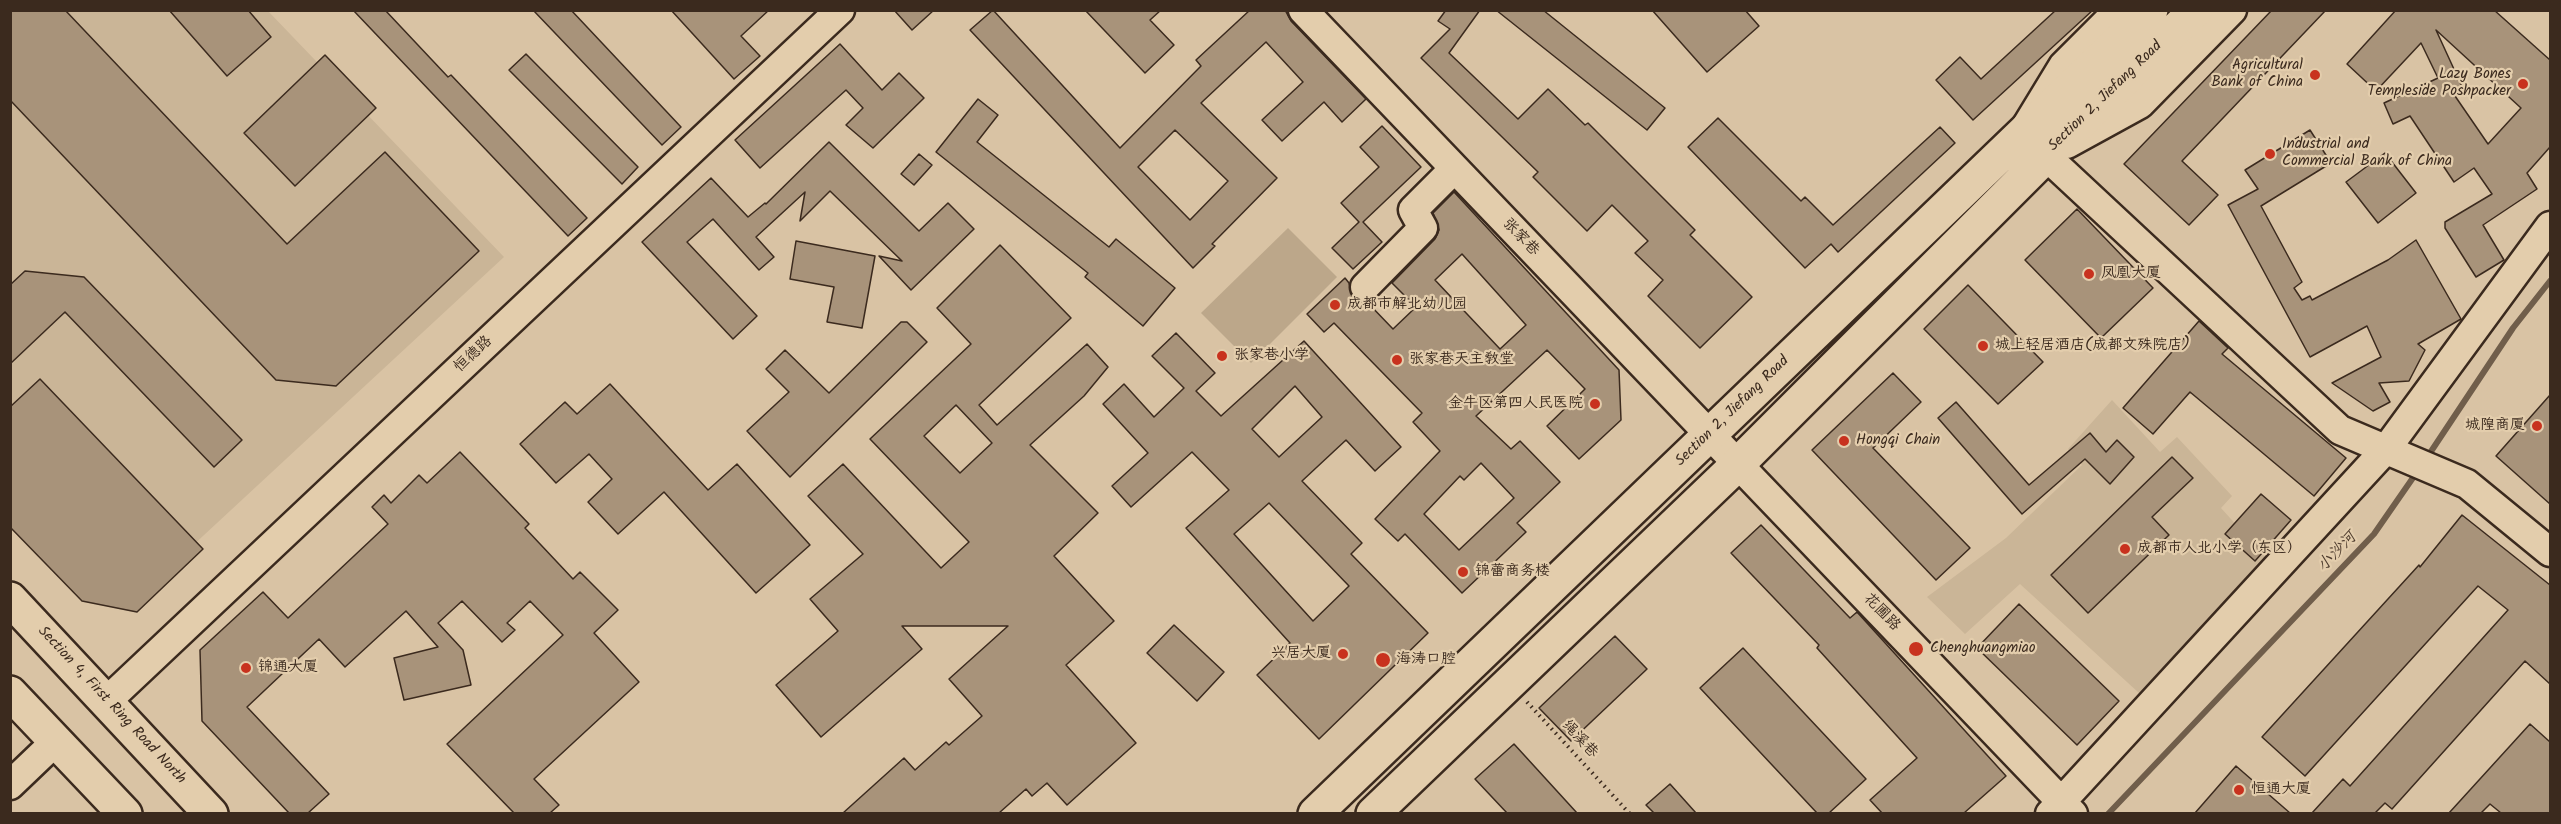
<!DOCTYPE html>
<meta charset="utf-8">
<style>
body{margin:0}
#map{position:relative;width:2561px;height:824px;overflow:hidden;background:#d9c3a4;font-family:Kalam,sans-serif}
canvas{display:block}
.frame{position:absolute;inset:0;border:12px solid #3b2a1e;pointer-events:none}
</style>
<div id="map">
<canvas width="2561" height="824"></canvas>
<div class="frame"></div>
</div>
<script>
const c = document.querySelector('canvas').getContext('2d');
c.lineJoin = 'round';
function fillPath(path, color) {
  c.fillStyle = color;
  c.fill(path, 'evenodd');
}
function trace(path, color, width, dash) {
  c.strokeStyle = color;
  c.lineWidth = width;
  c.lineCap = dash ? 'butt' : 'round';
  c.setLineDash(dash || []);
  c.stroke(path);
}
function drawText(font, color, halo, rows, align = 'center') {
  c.font = font + ' Kalam,"LXGW WenKai TC",sans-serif';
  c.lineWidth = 4.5;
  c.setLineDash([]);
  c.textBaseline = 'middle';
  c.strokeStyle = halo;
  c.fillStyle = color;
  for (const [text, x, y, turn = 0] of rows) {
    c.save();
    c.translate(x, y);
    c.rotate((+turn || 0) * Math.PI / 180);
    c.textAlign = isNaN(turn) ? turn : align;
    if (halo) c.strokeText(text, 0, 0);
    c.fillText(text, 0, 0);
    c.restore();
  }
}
fillPath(new Path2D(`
 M10 11H268L504 257 135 599 11 479Z
 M2112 400 2160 452 2177 437 2232 496 2221 508 2268 560 2139 693 2020 584 1965 634 1927 597 2006 538 2082 465 2068 449Z`), '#cab597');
fillPath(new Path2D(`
 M1288 228 1337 277 1251 363 1201 313Z`), '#bca78a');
trace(new Path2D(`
 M2426 459 2513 328 2550 281
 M2108 814 2374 534 2417 472`), '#705e4b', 6);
const building = new Path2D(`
 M10 10H65L287 244 385 152 479 251 336 386 276 380 10 100Z
 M169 10H248L271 37 227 76Z
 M353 10H385L448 77 451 75 587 218 568 236Z
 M533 10H571L681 127 662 145Z
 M671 10H769L741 36 760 56 734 79Z
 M894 10H934L912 30Z
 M993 10 1120 148 1201 66 1196 60 1250 10H1285L1291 21 1366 99 1342 122 1324 102 1282 141 1262 120 1303 82 1266 42 1201 103 1277 178 1212 244 1215 246 1193 268 970 30ZM1175 130 1228 181 1190 220 1138 167Z
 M1085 10H1161L1150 20 1174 45 1145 73Z
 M1446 10H1480L1449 53 1518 119 1548 89 1585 125 1588 123 1695 230 1690 235 1752 297 1700 348 1648 296 1663 280 1635 253 1648 241 1612 205 1587 231 1533 177 1538 172 1421 58 1450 29 1438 21Z
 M1496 10H1543L1665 108 1647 130Z
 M1652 10H1745L1759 26 1707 72Z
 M2056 10H2093L1973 120 1936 80 1960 57 1981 79Z
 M2272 10H2326L2182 161 2218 195 2189 225 2124 164Z
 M2396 10H2494L2550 60V147L2527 173 2537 189 2483 225 2504 260 2476 277 2445 228V222L2492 194 2474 168 2454 182 2410 116 2393 124 2384 103 2438 78 2421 43 2376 91 2347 64ZM2436 30 2521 108 2488 144 2455 96 2464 91Z
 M840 44 882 90 899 73 924 98 873 148 846 125 863 108 846 90 760 168 735 140Z
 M526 54 638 167 622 184 509 70Z
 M325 55 376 108 295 186 244 133Z
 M978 99 998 115 977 142 1109 247 1116 239 1175 288 1143 326 1085 277 1088 273 936 152Z
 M1718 118 1801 201 1805 197 1833 225 1940 127 1955 143 1838 252 1831 244 1805 268 1688 147Z
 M1382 126 1421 167 1363 222 1382 242 1353 269 1332 248 1359 222 1341 203 1379 167 1360 147Z
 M2310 130 2331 163 2261 206 2302 282 2294 288 2302 300 2310 296 2312 300 2388 260 2416 240 2461 319 2418 344 2425 350 2409 381 2379 383 2390 402 2373 411 2332 383 2381 357 2367 326 2310 357 2228 205 2258 189 2245 170Z
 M829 142 919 231 948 203 974 229 911 290 879 256 902 261 830 191 800 221 805 192 756 237 774 257 759 270 713 219 687 242 757 316 733 339 642 242 711 178 748 217 765 203 766 204Z
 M2385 153 2416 193 2378 223 2346 182Z
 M919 154 932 165 914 185 901 174Z
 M1454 192 1619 370 1621 420 1579 459 1547 426 1585 389 1547 350 1476 416 1511 449 1520 441 1560 482 1517 523 1526 532 1462 593 1405 534 1398 541 1375 519 1440 451 1413 422 1422 413 1334 323 1324 332 1307 314 1345 278 1349 283 1353 298 1368 303 1393 329 1416 307 1392 283 1435 239 1439 230 1433 213ZM1462 254 1526 325 1500 349 1435 280ZM1481 463 1514 498 1459 550 1424 514 1460 476 1464 480Z
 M2077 209 2153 288 2101 338 2025 260Z
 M796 241 875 256 862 328 827 322 834 287 790 279Z
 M1000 245 1071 318 979 405 997 425 1087 344 1108 367 1084 396 1030 445 1098 513 1054 556 1114 621 1066 665 1136 743 1067 805 1047 783 1032 796 1026 789 999 813H843L904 758 915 770 946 742 949 745 982 716 949 679 1008 626H902L922 649 821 737 776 685 838 631 810 599 863 554 808 496 843 464 941 568 969 542 870 439 971 344 937 308ZM956 405 992 443 960 473 924 436Z
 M25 271 84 277 242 440 214 467 65 312 10 364V285Z
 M1968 285 2043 362 1998 404 1924 329Z
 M2199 321 2228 348 2222 354 2346 458 2314 496 2190 392 2153 434 2123 408Z
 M901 322H907L927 342 790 477 747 431 789 392 766 369 785 350 829 393Z
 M1176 333 1215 373 1196 391 1221 416 1304 341 1401 447 1375 471 1346 440 1302 481 1362 543 1351 554 1428 633 1319 739 1257 675 1290 643 1186 528 1229 490 1192 452 1131 507 1112 486 1148 453 1103 404 1124 384 1154 417 1184 388 1152 356ZM1295 386 1322 417 1279 457 1252 429ZM1269 503 1349 586 1313 621 1234 534Z
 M1893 373 1921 402 1873 448 1970 548 1936 580 1812 450Z
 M40 379 203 549 137 612 82 601 10 527V407Z
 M610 384 708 490 737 464 810 545 756 593 664 492 618 534 588 502 612 479 589 454 556 483 520 444 565 402 577 414Z
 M2550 395V504L2496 456Z
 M1956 402 2029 485 2090 433 2106 452 2117 440 2134 457 2110 484 2085 459 2022 514 1938 418Z
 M460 452 529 524 525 528 573 579 580 572 618 610 594 633 639 682 534 779 559 805 550 813H514L447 744 563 635 530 601 507 623 515 630 502 642 462 601 438 623 463 650 471 685 404 700 394 658 438 647 406 611 345 667 319 639 247 707 329 794 308 813H289L202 721 200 650 263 592 288 618 388 524 372 507 384 495 391 503 419 475 427 483Z
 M2172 457 2193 478 2152 517 2169 535 2088 613 2051 575Z
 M2261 494 2291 520 2255 561 2225 534Z
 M2462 515 2550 585V684L2525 661 2392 809 2385 803 2375 813H2312L2343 779 2350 786 2508 610 2478 586 2305 776 2262 737 2419 565 2420 567Z
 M1761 525 1850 618 1857 612 2006 776 1964 813H1882L1870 800 1917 758 1817 648 1819 645 1731 553Z
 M2019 604 2119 701 2077 745 1977 648Z
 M1174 625 1224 672 1197 701 1147 653Z
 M1615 636 1647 669 1571 741 1539 708Z
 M1743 648 1866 779 1829 813H1817L1700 688Z
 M2530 724 2550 742V813H2501L2490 804 2481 813H2449Z
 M1514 744 1577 813H1507L1475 779Z
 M2236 766 2290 813H2195Z
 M1670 784 1696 813H1654L1646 805Z`);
fillPath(building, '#a8937a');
trace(building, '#3b2a1e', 1.5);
const minor = new Path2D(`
 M1303 10 2073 814
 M2119 10 2063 66 2024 130 2046 156 2340 430 2467 484 2550 552
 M2067 144 2140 104 2232 10
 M1365 287 1423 228 1413 210 1454 169
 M108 700 840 10
 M10 785 55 742
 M2050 814 2387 448 2550 226`);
const major = new Path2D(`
 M10 599 211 814
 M10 693 125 814
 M1315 814 2151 10
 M1373 814 1738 464 2046 156 2196 10`);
trace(minor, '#3b2a1e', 33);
trace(major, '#3b2a1e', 38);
trace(new Path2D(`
 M1527 702 1630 814`), '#3b2a1e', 4, [1.5, 4.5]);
trace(minor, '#e3cdac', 28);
trace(major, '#e3cdac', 33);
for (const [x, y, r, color] of [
 [2315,75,6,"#c8321e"],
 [2523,84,6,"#c8321e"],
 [2270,154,6,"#c8321e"],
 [2089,274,6,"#c8321e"],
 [1335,305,6,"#c8321e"],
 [1983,346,6,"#c8321e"],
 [1222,356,6,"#c8321e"],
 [1397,360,6,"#c8321e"],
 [1595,404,6,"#c8321e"],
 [2537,426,6,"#c8321e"],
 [1844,441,6,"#c8321e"],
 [2125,549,6,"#c8321e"],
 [1463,572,6,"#c8321e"],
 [1916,649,8,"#c8321e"],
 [1343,654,6,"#c8321e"],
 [1383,660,8,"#c8321e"],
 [246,668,6,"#c8321e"],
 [2239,790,6,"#c8321e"]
]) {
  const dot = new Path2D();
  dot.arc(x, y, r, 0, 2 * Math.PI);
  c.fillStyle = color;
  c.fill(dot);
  trace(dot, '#e3cdac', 2);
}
drawText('15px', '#3b2a1e', '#e3cdac', [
 ["Agricultural",2303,66,"right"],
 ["Bank of China",2303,83,"right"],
 ["Lazy Bones",2511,75,"right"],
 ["Templeside Poshpacker",2511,92,"right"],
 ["Industrial and",2282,145],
 ["Commercial Bank of China",2282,162],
 ["凤凰大厦",2101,274],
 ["成都市解北幼儿园",1347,305],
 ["城上轻居酒店(成都文殊院店)",1995,346],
 ["张家巷小学",1234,356],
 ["张家巷天主教堂",1409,360],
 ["金牛区第四人民医院",1583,404,"right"],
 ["城隍商厦",2525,426,"right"],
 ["Hongqi Chain",1856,441],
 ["成都市人北小学（东区）",2137,549],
 ["锦蕾商务楼",1475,572],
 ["Chenghuangmiao",1930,649],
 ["兴居大厦",1331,654,"right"],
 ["海涛口腔",1396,660],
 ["锦通大厦",258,668],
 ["恒通大厦",2251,790]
], 'left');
drawText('15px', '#3b2a1e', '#e3cdac', [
 ["Section 2, Jiefang Road",2106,97,-44],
 ["张家巷",1520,238,46],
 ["恒德路",474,355,-43],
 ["Section 2, Jiefang Road",1733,412,-44],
 ["花圃路",1881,613,46],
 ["Section 4, First Ring Road North",111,706,47],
 ["绳溪巷",1579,740,47]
]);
drawText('italic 16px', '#4d3b2d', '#e3cdac', [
 ["小沙河",2338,553,-46]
]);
</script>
